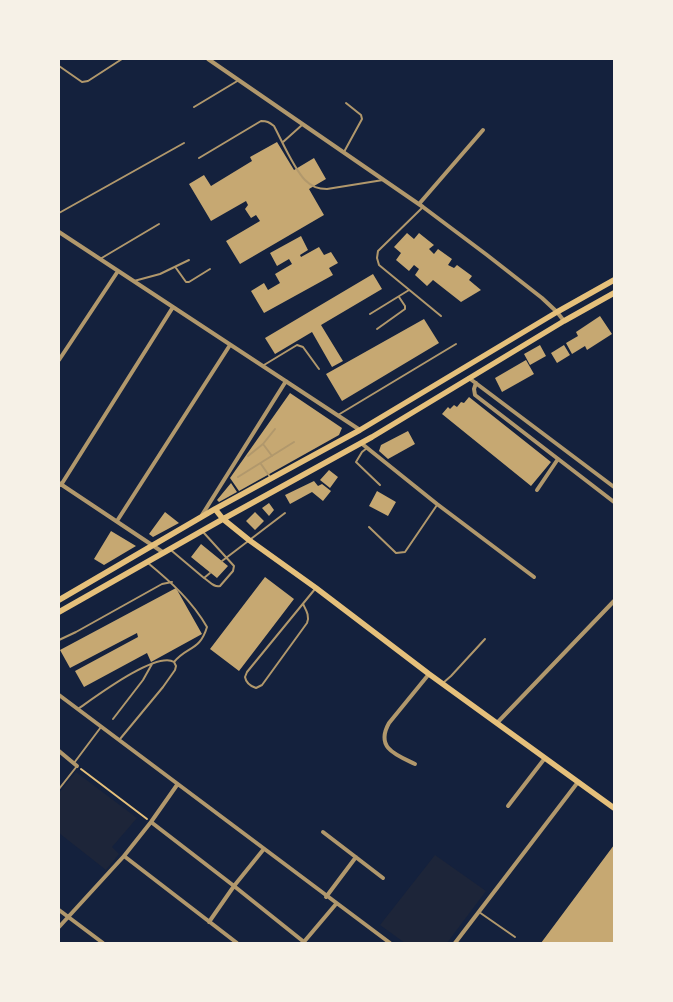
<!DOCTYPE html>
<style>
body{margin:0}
#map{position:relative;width:673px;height:1002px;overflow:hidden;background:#14213d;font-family:Rubik,sans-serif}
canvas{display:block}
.frame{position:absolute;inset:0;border:60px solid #f6f1e7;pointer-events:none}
</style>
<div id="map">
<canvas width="673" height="1002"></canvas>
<div class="frame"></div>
</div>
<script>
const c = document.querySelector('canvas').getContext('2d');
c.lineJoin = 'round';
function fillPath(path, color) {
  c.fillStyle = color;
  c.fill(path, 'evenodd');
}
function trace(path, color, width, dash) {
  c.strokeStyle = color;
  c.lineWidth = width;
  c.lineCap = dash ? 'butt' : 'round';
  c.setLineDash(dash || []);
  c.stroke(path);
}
fillPath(new Path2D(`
 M76 772 137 818 112 847 119 854 106 870 59 833V793Z
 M435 855 486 891 447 943H405L380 925Z`), '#1d2539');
fillPath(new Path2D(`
 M277 142 294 170 314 158 326 179 309 189 324 215 240 264 226 241 260 221 256 215 251 218 245 209 248 205 246 201 211 221 189 184 204 175 211 186 252 161 250 157Z
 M407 233 414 239 419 233 434 245 429 249 434 254 438 249 452 259 448 265 454 268 457 265 472 276 469 280 481 290 461 302 433 280 427 286 415 275 419 269 414 265 409 271 396 260 401 253 394 247Z
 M301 236 308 250 300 255 301 257 319 247 324 255 331 252 338 263 329 268 333 275 264 313 251 291 264 283 268 290 280 283 275 274 292 264 289 259 277 266 270 253Z
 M373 274 382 289 321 325 343 361 332 367 312 332 275 354 265 338Z
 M600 316 612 334 587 350 585 346 572 354 566 343 578 336 576 332Z
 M424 319 439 343 342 401 326 374Z
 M540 345 546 356 530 365 524 354Z
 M564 345 570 355 557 363 551 353Z
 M526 360 534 374 502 392 495 378Z
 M290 393 342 428 339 435 239 491 230 478Z
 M469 397 551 462 531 486 442 414 448 407 450 409 454 405 457 407 461 402 464 403Z
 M408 431 415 444 388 459 379 451 381 445Z
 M329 470 338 477 330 488 320 480Z
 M314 481 318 486 322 484 331 491 323 501 312 492 290 504 285 495Z
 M231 483 237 492 219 502 217 500Z
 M377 491 396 502 388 516 369 506Z
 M269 503 274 510 269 516 262 508Z
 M165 512 179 523 153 537 149 534Z
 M255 512 264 521 255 530 246 521Z
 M111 531 136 546 104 565 94 559Z
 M201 544 228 566 217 578 191 557Z
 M265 577 294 599 239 671 210 649Z
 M176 588 202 634 151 662 147 653 84 687 75 671 138 637 137 633 70 668 60 650Z
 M614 845V943H541Z`), '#c6a872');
trace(new Path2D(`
 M81 769 147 819`), '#e5c07b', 2);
trace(new Path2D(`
 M59 66 82 82 88 81 122 59
 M194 107 239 80
 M59 115V119
 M283 142 302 125
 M344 152 362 119 361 115 346 103
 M199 158 261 121C267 121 269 122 274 126 282 141 294 169 305 180 312 187 318 189 327 189L383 180
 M423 207 378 251 377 258 379 265 441 316
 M59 213 184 143
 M100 259 159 224
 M176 268 186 282H189L210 269
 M134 281 160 274 189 260
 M370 314 409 290
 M377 329 405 309V306L399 297
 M264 365 297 345 303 347 319 369
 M338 415 456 344
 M263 444 272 456
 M367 448 362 452 356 462 380 485
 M248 456 263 444 275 429
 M261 464 270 477
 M238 477 294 442
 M369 527 396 553 405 552 437 505
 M204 533 234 566 233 571 220 586C214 588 209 581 204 578
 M172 551 204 578 210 573
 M222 561 285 513
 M148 563C171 582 192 601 207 627 200 651 187 646 174 662
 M303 604C306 610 310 616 307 623L262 685 256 688C250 686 246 683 245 677L247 672 315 589
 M59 640 76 632 162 584 172 582
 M443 683 451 676 485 639
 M78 709C94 698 156 651 174 662
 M113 719 143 680 152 664
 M120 739 163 687 175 670 176 666 174 662
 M74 763 101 727
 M59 789 77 766
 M479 912 515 937`), '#b1986c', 2);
trace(new Path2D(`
 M208 59 423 207 487 255 542 298 557 312 564 321
 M419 204 483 130
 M59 232 360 430
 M59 360 118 271
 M469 378 614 487
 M476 383 474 389 475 395 614 502
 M361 443 437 504 534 577
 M59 483 164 553
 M61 485 173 307
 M537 490 558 459
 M202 515 286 381
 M117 521 230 345
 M59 695 390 943
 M497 723 614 601
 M59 751 77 766
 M415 764C396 755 375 748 389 723L429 674
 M508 806 545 758
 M151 822 234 886 304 942
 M323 832 383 878
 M124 856 237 943
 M326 897 356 857
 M59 910 103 943
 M209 922 234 886 263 850
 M59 927 124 856 151 822 177 785
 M303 943 336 904
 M455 943 578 782`), '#b1986c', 4);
trace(new Path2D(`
 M215 509 223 519 249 540 316 588 429 674 614 808
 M59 600 215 509 360 430 557 312 614 280
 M59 612 223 519 372 437 564 321 614 293`), '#e5c07b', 5.5);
</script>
